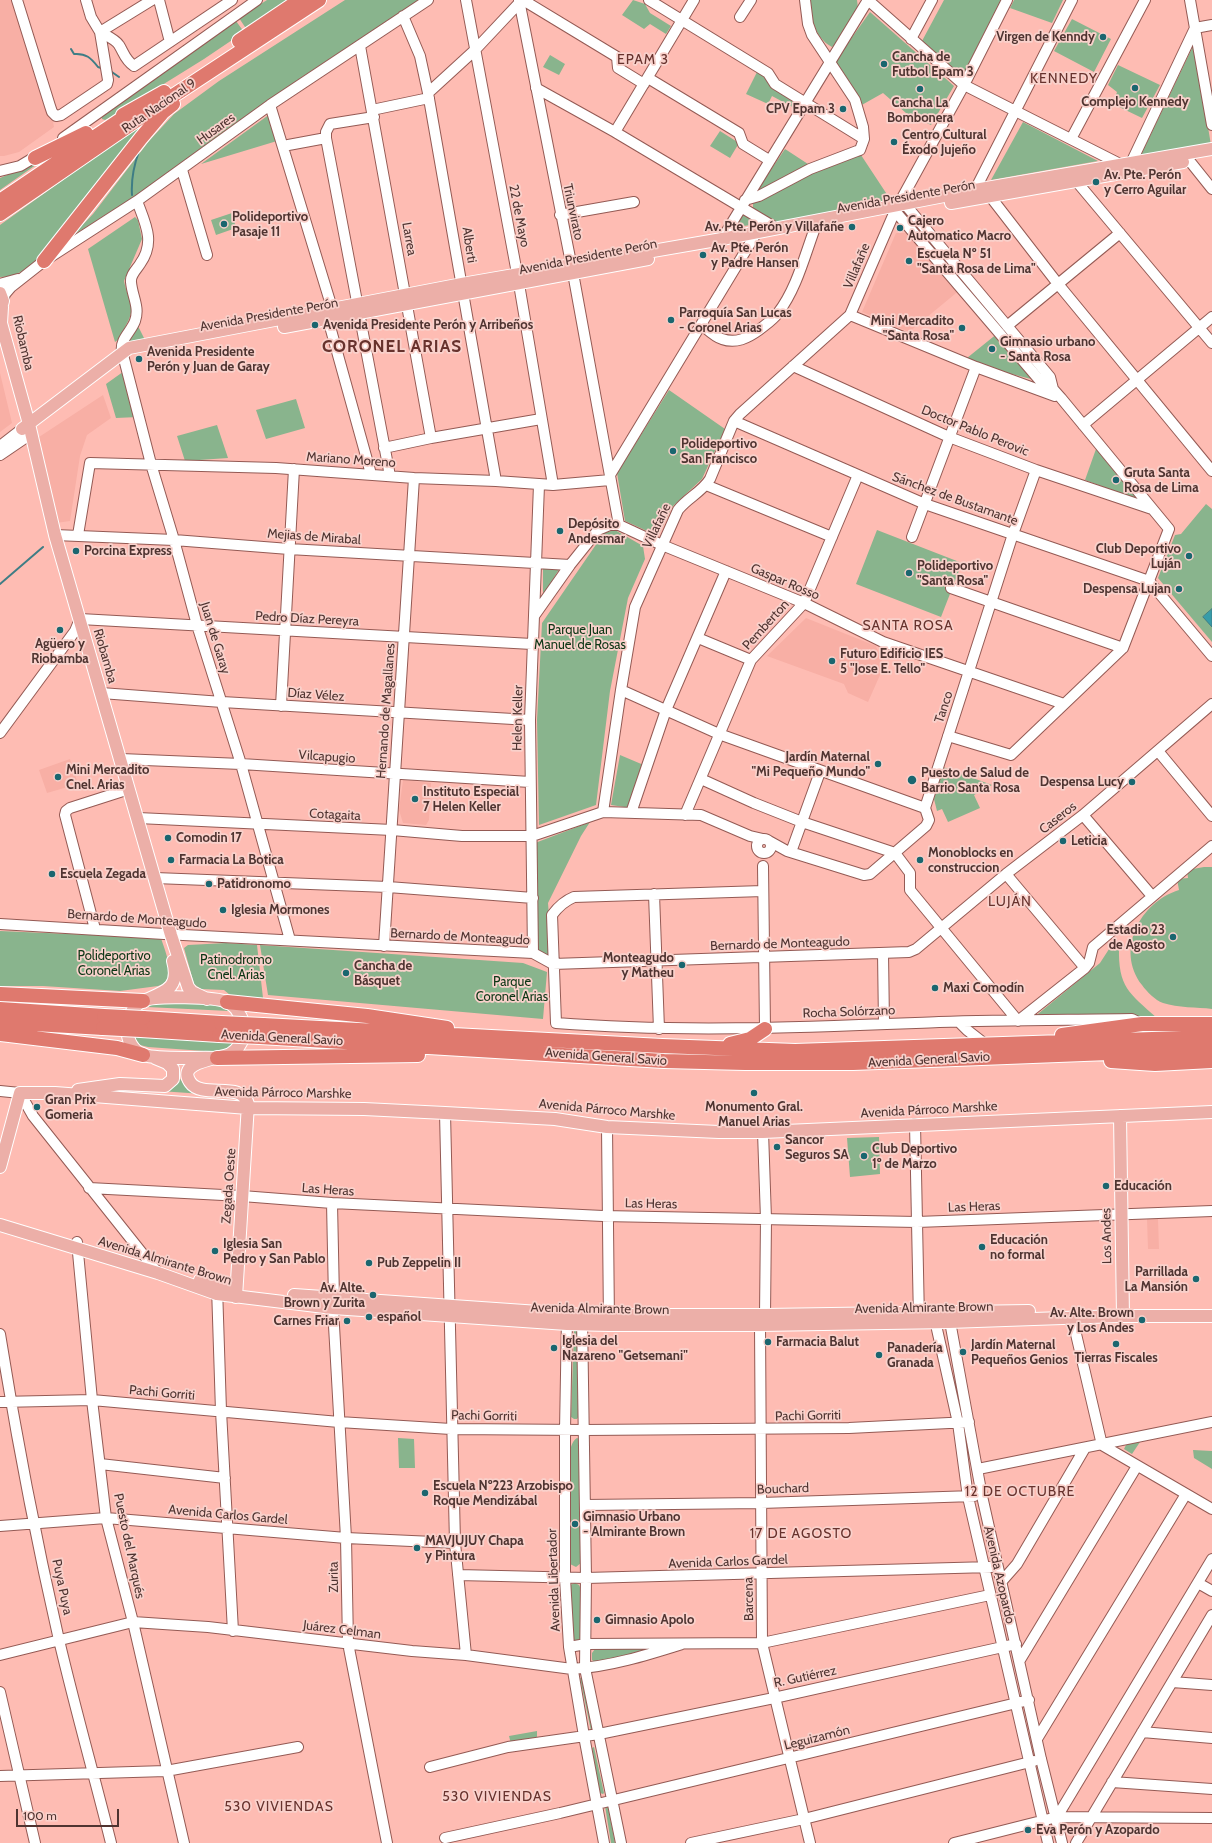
<!DOCTYPE html>
<meta charset="utf-8">
<style>
body{margin:0}
#map{position:relative;width:1212px;height:1843px;overflow:hidden;background:#febcb3;font-family:Cabin,sans-serif}
canvas{display:block}
.scale{position:absolute;left:16px;top:1809px;width:103px;height:18px;box-sizing:border-box;border:2px solid #4f3431;border-top:0;padding-left:5px;font-size:12px;line-height:14px;white-space:nowrap;color:#4f3431;-webkit-text-stroke:3px #f9d1cb;paint-order:stroke}
</style>
<div id="map">
<canvas width="1212" height="1843"></canvas>
<div class="scale">100 m</div>
</div>
<script>
const c = document.querySelector('canvas').getContext('2d');
c.lineJoin = 'round';
function fillPath(path, color) {
  c.fillStyle = color;
  c.fill(path, 'evenodd');
}
function trace(path, color, width, dash) {
  c.strokeStyle = color;
  c.lineWidth = width;
  c.lineCap = dash ? 'butt' : 'round';
  c.setLineDash(dash || []);
  c.stroke(path);
}
function drawText(font, color, halo, rows, align = 'center') {
  c.font = font + ' Cabin,sans-serif';
  c.lineWidth = 3.5;
  c.setLineDash([]);
  c.textBaseline = 'middle';
  c.strokeStyle = halo;
  c.fillStyle = color;
  for (const [text, x, y, turn = 0] of rows) {
    c.save();
    c.translate(x, y);
    c.rotate((+turn || 0) * Math.PI / 180);
    c.textAlign = isNaN(turn) ? turn : align;
    if (halo) c.strokeText(text, 0, 0);
    c.fillText(text, 0, 0);
    c.restore();
  }
}
fillPath(new Path2D(`
 M0 0H18L50 106 54 127 19 152 4 156H0Z
 M896 233H907L961 289 909 332 862 312Z
 M0 373 12 423 0 432Z
 M103 395 111 418 87 435 80 456 70 521 56 523 39 437Z
 M806 618 876 646 884 666 868 702 848 693 844 684 767 656Z
 M70 759 78 784 47 793 39 770Z
 M403 780 431 783 429 820 426 825 403 823 399 810Z
 M1147 1219H1158L1159 1249H1148Z`), '#f8afa5');
fillPath(new Path2D(`
 M267 0H291L247 30 239 18Z
 M345 0H419L302 77 143 191 72 236 93 214 149 141 174 114 219 81Z
 M633 0 645 4 650 13 671 26 666 34 650 24 644 29 622 15Z
 M809 0H857L858 8 838 43 832 47C814 37 812 19 809 0Z
 M944 0H1002L963 78 922 41Z
 M1014 0H1063L1052 23 1010 8Z
 M870 12 954 86 931 125 906 113 883 93 860 106 833 64Z
 M1072 19 1111 39 1094 72 1054 51Z
 M236 21 244 32 204 59 109 118 105 120 102 119V115Z
 M1194 44 1211 145 1140 157Z
 M550 55 565 64 559 75 543 67Z
 M1118 65 1160 85 1142 118 1113 104 1117 92 1108 85Z
 M757 72 802 103 798 110 772 96 768 104 746 94Z
 M270 114 277 141 201 164Z
 M151 117 37 260C26 270 15 277 0 277V225Z
 M1023 122 1098 161 991 180Z
 M720 131 739 143 730 158 710 146Z
 M785 149 808 164 753 196Z
 M861 155 892 202 781 224 753 209V203L796 180 847 159Z
 M43 160 0 190V178Z
 M741 210 763 223 731 228Z
 M232 213 236 228 216 235 211 220Z
 M135 217 138 220 142 239 124 281C129 305 138 305 124 329 122 334 120 339 115 342L88 249Z
 M137 324 145 340 128 343Z
 M998 333 1035 377 1031 379 1000 371 967 358Z
 M127 369 138 417 116 418 106 384Z
 M669 390 725 429 702 479 672 507 658 536 625 521 617 473Z
 M296 399 305 428 266 439 256 410Z
 M217 425 228 458 185 461 177 436Z
 M1096 449 1138 500 1085 480Z
 M1206 504 1212 509V642L1158 578 1175 535 1181 534Z
 M615 530 643 546 645 559 628 598 610 691 596 805 539 825 537 720 542 623 604 533Z
 M877 530 962 563 941 617 856 584Z
 M543 566 560 568 543 595Z
 M620 755 646 766 631 808 611 805Z
 M943 767 992 785 974 795 980 808 948 822 942 809 937 811 934 799Z
 M590 822 581 836 548 903 552 957 532 950 535 843Z
 M1204 867H1212V1009C1197 1007 1178 1008 1163 1003 1155 1000 1147 992 1142 985 1115 950 1140 902 1179 890L1177 879 1188 878 1187 870Z
 M0 931 161 938C165 952 179 980 158 986L120 991 43 986H0Z
 M226 943 257 945 263 998 230 995 224 990 201 989 194 984 184 948 188 945Z
 M1116 943 1119 947C1118 987 1129 993 1157 1018L1127 1015 1033 1018 1100 963 1111 946Z
 M260 945 523 963 547 972 543 1019 268 995Z
 M201 1002 228 1008 229 1011 147 1007 149 1003Z
 M134 1037 233 1043 226 1050 218 1052 148 1047 140 1045Z
 M179 1077 186 1088 203 1094 145 1090Z
 M879 1137 880 1174 850 1177 847 1138Z
 M574 1329 578 1330 579 1416 577 1419H574L571 1417Z
 M398 1438 414 1439 415 1468H399Z
 M577 1438 580 1439 581 1563 576 1567 570 1564C570 1527 567 1488 570 1451 571 1446 573 1440 577 1438Z
 M1136 1441 1140 1442 1132 1454 1124 1449 1127 1443Z
 M1193 1450 1212 1451V1469L1194 1458Z
 M575 1583 579 1585 581 1589V1640L576 1641 573 1639 570 1585Z
 M648 1648 657 1649 595 1662 592 1660V1653L595 1649Z
 M580 1678H583L593 1730 591 1731Z
 M537 1731V1740L511 1744 509 1736Z
 M594 1747 604 1793 603 1794 600 1793 592 1748Z
 M605 1806 608 1807 615 1843H611Z`), '#89b48d');
const water = new Path2D(`
 M1212 609V627L1203 617Z`);
fillPath(water, '#379ca9');
trace(water, '#3e7d85', 1);
trace(new Path2D(`
 M71 49 74 54C86 53 91 58 98 67L101 68
 M109 70 119 77
 M132 195C131 180 134 165 139 151
 M0 584 43 547`), '#3e7d85', 2);
const minor = new Path2D(`
 M17 0 50 106 52 112 56 116 61 115 107 84 108 80 100 32 91 17 86 0
 M152 0 100 32C107 36 115 39 119 45 124 53 125 60 134 66L232 0
 M159 0 170 42
 M466 0 519 284 553 485
 M519 0 573 273 619 525
 M523 0 617 57 618 68 644 84
 M649 0 768 73 775 84 864 139
 M868 0 964 85 1122 165
 M1190 0 1212 125
 M403 16 420 56 428 93 496 481
 M740 17 751 0
 M911 39 932 0
 M360 46 431 438
 M648 78 739 133 743 144 769 160
 M536 88 615 132 776 228
 M428 93 475 50 522 0
 M270 105 332 308
 M372 110 429 98
 M615 132 694 0
 M63 138 257 0
 M326 138 390 476
 M1071 139 1145 0
 M283 146 326 138V132L330 124 374 117
 M1184 154 1212 189
 M1131 163 1195 28 1212 25
 M182 170 207 255
 M0 171 20 166 40 154
 M1074 176 1077 182 1212 343
 M975 190 1072 0
 M986 191 1058 284 1212 471
 M745 200 759 196 810 169 857 151 860 150 864 139 863 127 855 100 812 35 808 24 805 0
 M137 201C145 223 156 242 140 264 137 269 130 275 131 282 132 296 140 307 135 321 131 332 120 339 122 351L151 464 174 540 197 625 241 764 290 940
 M904 203 1050 377 1053 389
 M895 211 1042 383 1053 389 1061 398 1169 529 1123 648 1011 755 948 736
 M560 215 634 202
 M722 239 868 0
 M0 284 18 279
 M3 301 5 294 11 287 44 261 137 201 270 105 428 0
 M326 312 371 474
 M850 315 976 367 1055 396
 M702 325C708 330 715 337 722 339 736 344 748 338 759 330 765 325 773 320 778 313 798 287 806 250 818 220
 M1007 326 1120 233
 M793 366 949 437 1036 470 1152 509
 M734 421 925 504 1149 581
 M1083 425 1212 317
 M0 446 22 429
 M384 448 431 438 541 419
 M0 455 25 438
 M610 475 757 232
 M706 485 832 537
 M55 535 174 540 289 549 570 565
 M78 535 90 463 276 468 414 478 496 481 553 485 610 480
 M912 537 976 367
 M1149 581 1212 656
 M951 588 1123 648
 M534 616 570 565 598 530 610 525H619L662 545 804 603 883 642 1064 704
 M80 619 532 644
 M698 638 751 660
 M621 690 719 734 925 808
 M101 693 222 702 530 720
 M281 706 294 469
 M0 733 75 631 80 619
 M1158 751 1212 816
 M121 759 241 764 530 782
 M701 779 754 803 802 822 895 853 910 873V890L1018 1021
 M603 812 621 690 635 607 678 510C687 498 702 492 710 479L734 421 740 414 850 315 895 211 964 85 1007 0
 M631 813 666 710 726 571
 M685 815 751 660 804 603 858 475
 M1083 815 1152 896
 M138 818 392 830 462 836H532L603 812 701 815 750 836 763 839
 M757 846a7 7 0 1 1 14 0a7 7 0 1 1-14 0Z
 M769 841 787 851 864 875 870 874 926 826 929 820 925 808 1013 534 1036 470
 M791 852 820 772
 M763 866 765 1029
 M1006 874 1085 968
 M155 878 388 887 533 898
 M763 891 574 897C564 901 558 907 552 915L556 1023C684 1033 811 1027 939 1022 1004 1020 1068 1020 1132 1019L1136 1021
 M654 894 659 1029
 M0 924 164 934 533 953 553 964 909 952 916 949 1006 874 1083 815 1212 704
 M95 929 65 815 66 811 70 808 123 791
 M384 946 414 478
 M533 953 530 720 539 485
 M883 953 884 1024
 M1018 1021 1085 968 1089 963 1093 947 1212 846
 M959 1022 967 1030 985 1044
 M0 1091 20 1093 33 1116 158 1273
 M445 1113 455 1543 466 1655
 M915 1124 919 1320
 M607 1127 609 1323
 M763 1132 766 1219 765 1315 760 1325 762 1643 810 1843
 M89 1188 242 1196 332 1203 603 1216 917 1222 1212 1211
 M332 1203 334 1299 333 1308 346 1538 348 1643 387 1843
 M77 1242 92 1400 106 1518 133 1622 184 1843
 M217 1287 221 1411 233 1631
 M934 1316 958 1423 968 1497 1048 1843
 M949 1316 982 1496 1041 1759 1062 1843
 M582 1317 586 1578 585 1668 621 1843
 M1072 1317 1102 1445 1212 1509
 M567 1318 565 1430V1578L569 1647 584 1736 604 1843
 M0 1334C16 1436 36 1539 59 1640 75 1708 94 1775 111 1843
 M0 1402 92 1400 339 1422 451 1429 584 1430 849 1428 969 1422
 M100 1464 225 1478
 M978 1469 1212 1422
 M585 1505 761 1503 974 1496
 M0 1526 106 1518 346 1538 455 1543
 M458 1575 586 1578 991 1567
 M1002 1581 1017 1564 1085 1448
 M1198 1583 1212 1591
 M569 1647 586 1644 762 1643 990 1595
 M0 1655 133 1622 208 1627 412 1651 466 1655 572 1669C609 1667 647 1655 682 1644
 M1020 1660 1137 1466
 M1172 1682 1212 1685
 M0 1692 35 1843
 M1142 1732 1212 1738
 M1037 1739 1186 1494
 M430 1767 508 1747 599 1734 774 1698 1016 1644
 M0 1776 166 1771 298 1747
 M1112 1782 1212 1789
 M1057 1817 1212 1559
 M445 1838 560 1813 1029 1700
 M691 1843 804 1819 1034 1761
 M954 1843 1057 1817 1212 1818
 M1076 1843 1212 1615`);
const major = new Path2D(`
 M951 203 1183 162
 M0 293 3 301 0 311
 M2 307 1 323 29 424 55 535 171 935 188 987 192 992 207 999
 M284 327 648 259
 M22 429 129 348 462 284 722 239 975 190 1212 149
 M146 1000C167 991 180 987 173 961
 M217 1058C199 1057 159 1060 144 1055 121 1048 123 1010 143 1001 154 995 216 997 227 1002 231 1004 236 1008 238 1012 243 1019 245 1027 244 1035 242 1043 237 1050 230 1054 220 1059 176 1061 190 1082 202 1100 242 1080 248 1104L236 1297
 M78 1090 120 1084 165 1086 173 1079V1069L167 1063 155 1058
 M1120 1116 1123 1316
 M0 1167 20 1093H55L248 1108 364 1109 445 1113 555 1119 607 1127 719 1132H763L1212 1112
 M0 1225 158 1273 217 1294 333 1308 567 1324 609 1325H760L949 1322 1119 1316H1212
 M200 1280 236 1289
 M294 1295 582 1315H765L1029 1311`);
const highway = new Path2D(`
 M239 41 300 0
 M123 115 164 92
 M35 158 86 133
 M0 201 132 112
 M0 214 150 111 319 0
 M44 261 141 138 163 112 173 104
 M0 994 143 1001
 M227 1002 367 1016 447 1028
 M0 1009 104 1016
 M143 1018 221 1023
 M0 1022 103 1028
 M263 1025 662 1046 795 1051 1212 1037
 M141 1030 219 1035
 M0 1034 117 1048 143 1055
 M1062 1035 1142 1024H1212
 M260 1037 664 1061 745 1063H853L1212 1049
 M730 1044 750 1039 765 1029
 M217 1058 418 1055
 M1111 1061 1155 1064 1212 1061`);
trace(minor, '#945a54', 12);
trace(major, '#fff', 14);
trace(highway, '#fff', 16);
trace(minor, '#fff', 10);
trace(major, '#ecafa8', 12);
trace(highway, '#df796e', 14);
const highwayBridge = new Path2D(`
 M104 1016 143 1018
 M221 1023 263 1025
 M103 1028 141 1030
 M219 1035 260 1037`);
trace(highwayBridge, '#fff', 16, []);
trace(highwayBridge, '#df796e', 14);
for (const [x, y, r, color] of [
 [1103,37,4,"#1a666f"],
 [884,64,4,"#1a666f"],
 [1135,88,4,"#1a666f"],
 [920,89,4,"#1a666f"],
 [843,109,4,"#1a666f"],
 [894,142,4,"#1a666f"],
 [1096,182,4,"#1a666f"],
 [224,224,4,"#1a666f"],
 [852,227,4,"#1a666f"],
 [900,228,4,"#1a666f"],
 [703,255,4,"#1a666f"],
 [909,261,4,"#1a666f"],
 [671,320,4,"#1a666f"],
 [315,325,4,"#1a666f"],
 [962,328,4,"#1a666f"],
 [992,349,4,"#1a666f"],
 [139,359,4,"#1a666f"],
 [673,451,4,"#1a666f"],
 [1116,480,4,"#1a666f"],
 [560,531,4,"#1a666f"],
 [76,551,4,"#1a666f"],
 [1189,556,4,"#1a666f"],
 [909,573,4,"#1a666f"],
 [1179,589,4,"#1a666f"],
 [60,630,4,"#1a666f"],
 [832,661,4,"#1a666f"],
 [878,764,4,"#1a666f"],
 [58,777,4,"#1a666f"],
 [912,780,5,"#1a666f"],
 [1132,782,4,"#1a666f"],
 [415,799,4,"#1a666f"],
 [168,838,4,"#1a666f"],
 [1063,841,4,"#1a666f"],
 [171,860,4,"#1a666f"],
 [920,860,4,"#1a666f"],
 [52,874,4,"#1a666f"],
 [209,884,4,"#1a666f"],
 [223,910,4,"#1a666f"],
 [1173,937,4,"#1a666f"],
 [682,965,4,"#1a666f"],
 [346,973,4,"#1a666f"],
 [935,988,4,"#1a666f"],
 [754,1093,4,"#1a666f"],
 [37,1107,4,"#1a666f"],
 [777,1147,4,"#1a666f"],
 [864,1156,4,"#1a666f"],
 [1106,1186,4,"#1a666f"],
 [982,1247,4,"#1a666f"],
 [215,1251,4,"#1a666f"],
 [369,1263,4,"#1a666f"],
 [1196,1279,4,"#1a666f"],
 [373,1295,4,"#1a666f"],
 [369,1317,4,"#1a666f"],
 [1142,1320,4,"#1a666f"],
 [347,1321,4,"#1a666f"],
 [768,1342,4,"#1a666f"],
 [1116,1344,4,"#1a666f"],
 [554,1348,4,"#1a666f"],
 [963,1352,4,"#1a666f"],
 [879,1355,4,"#1a666f"],
 [425,1493,4,"#1a666f"],
 [575,1524,4,"#1a666f"],
 [417,1548,4,"#1a666f"],
 [597,1620,4,"#1a666f"],
 [1028,1830,4,"#1a666f"]
]) {
  const dot = new Path2D();
  dot.arc(x, y, r, 0, 2 * Math.PI);
  c.fillStyle = color;
  c.fill(dot);
  trace(dot, '#f9d1cb', 1.5);
}
drawText('bold 13px', '#4f3431', '#f9d1cb', [
 ["Virgen de Kenndy",1095,37,"right"],
 ["Cancha de",892,57],
 ["Futbol Epam 3",892,72],
 ["Complejo Kennedy",1135,102,"center"],
 ["Cancha La",920,103,"center"],
 ["Bombonera",920,118,"center"],
 ["CPV Epam 3",835,109,"right"],
 ["Centro Cultural",902,135],
 ["Éxodo Jujeño",902,150],
 ["Av. Pte. Perón",1104,175],
 ["y Cerro Aguilar",1104,190],
 ["Polideportivo",232,217],
 ["Pasaje 11",232,232],
 ["Cajero",908,221],
 ["Automatico Macro",908,236],
 ["Av. Pte. Perón y Villafañe",844,227,"right"],
 ["Av. Pte. Perón",711,248],
 ["y Padre Hansen",711,263],
 ["Escuela Nº 51",917,254],
 ["\"Santa Rosa de Lima\"",917,269],
 ["Parroquía San Lucas",679,313],
 ["- Coronel Arias",679,328],
 ["Mini Mercadito",954,321,"right"],
 ["\"Santa Rosa\"",954,336,"right"],
 ["Avenida Presidente Perón y Arribeños",323,325],
 ["Gimnasio urbano",1000,342],
 ["- Santa Rosa",1000,357],
 ["Avenida Presidente",147,352],
 ["Perón y Juan de Garay",147,367],
 ["Polideportivo",681,444],
 ["San Francisco",681,459],
 ["Gruta Santa",1124,473],
 ["Rosa de Lima",1124,488],
 ["Depósito",568,524],
 ["Andesmar",568,539],
 ["Club Deportivo",1181,549,"right"],
 ["Luján",1181,564,"right"],
 ["Porcina Express",84,551],
 ["Polideportivo",917,566],
 ["\"Santa Rosa\"",917,581],
 ["Despensa Lujan",1171,589,"right"],
 ["Agüero y",60,644,"center"],
 ["Riobamba",60,659,"center"],
 ["Futuro Edificio IES",840,654],
 ["5 \"Jose E. Tello\"",840,669],
 ["Jardín Maternal",870,757,"right"],
 ["\"Mi Pequeño Mundo\"",870,772,"right"],
 ["Mini Mercadito",66,770],
 ["Cnel. Arias",66,785],
 ["Puesto de Salud de",921,773],
 ["Barrio Santa Rosa",921,788],
 ["Despensa Lucy",1124,782,"right"],
 ["Instituto Especial",423,792],
 ["7 Helen Keller",423,807],
 ["Comodin 17",176,838],
 ["Leticia",1071,841],
 ["Monoblocks en",928,853],
 ["construccion",928,868],
 ["Farmacia La Botica",179,860],
 ["Escuela Zegada",60,874],
 ["Patidronomo",217,884],
 ["Iglesia Mormones",231,910],
 ["Estadio 23",1165,930,"right"],
 ["de Agosto",1165,945,"right"],
 ["Monteagudo",674,958,"right"],
 ["y Matheu",674,973,"right"],
 ["Cancha de",354,966],
 ["Básquet",354,981],
 ["Maxi Comodín",943,988],
 ["Gran Prix",45,1100],
 ["Gomeria",45,1115],
 ["Monumento Gral.",754,1107,"center"],
 ["Manuel Arias",754,1122,"center"],
 ["Sancor",785,1140],
 ["Seguros SA",785,1155],
 ["Club Deportivo",872,1149],
 ["1º de Marzo",872,1164],
 ["Educación",1114,1186],
 ["Educación",990,1240],
 ["no formal",990,1255],
 ["Iglesia San",223,1244],
 ["Pedro y San Pablo",223,1259],
 ["Pub Zeppelin II",377,1263],
 ["Parrillada",1188,1272,"right"],
 ["La Mansión",1188,1287,"right"],
 ["Av. Alte.",365,1288,"right"],
 ["Brown y Zurita",365,1303,"right"],
 ["Av. Alte. Brown",1134,1313,"right"],
 ["y Los Andes",1134,1328,"right"],
 ["español",377,1317],
 ["Carnes Friar",339,1321,"right"],
 ["Iglesia del",562,1341],
 ["Nazareno \"Getsemani\"",562,1356],
 ["Farmacia Balut",776,1342],
 ["Jardín Maternal",971,1345],
 ["Pequeños Genios",971,1360],
 ["Panadería",887,1348],
 ["Granada",887,1363],
 ["Tierras Fiscales",1116,1358,"center"],
 ["Escuela Nº223 Arzobispo",433,1486],
 ["Roque Mendizábal",433,1501],
 ["Gimnasio Urbano",583,1517],
 ["- Almirante Brown",583,1532],
 ["MAVJUJUY Chapa",425,1541],
 ["y Pintura",425,1556],
 ["Gimnasio Apolo",605,1620],
 ["Eva Perón y Azopardo",1036,1830]
], 'left');
drawText('13px', '#4f3431', '#f9d1cb', [
 ["Ruta Nacional 9",159,106,-34],
 ["Husares",216,129,-36],
 ["Avenida Presidente Perón",906,197,-10],
 ["Triunvirato",573,212,78],
 ["22 de Mayo",519,216,79],
 ["Larrea",409,239,80],
 ["Alberti",469,245,81],
 ["Avenida Presidente Perón",588,257,-11],
 ["Villafañe",857,266,-67],
 ["Avenida Presidente Perón",269,315,-10],
 ["Riobamba",23,343,77],
 ["Doctor Pablo Perovic",975,431,22],
 ["Mariano Moreno",351,460,4],
 ["Sánchez de Bustamante",955,499,20],
 ["Villafañe",657,526,-64],
 ["Mejias de Mirabal",314,537,4],
 ["Gaspar Rosso",785,582,23],
 ["Pedro Díaz Pereyra",307,619,3],
 ["Pemberton",766,625,-48],
 ["Juan de Garay",215,638,73],
 ["Riobamba",105,656,74],
 ["Díaz Vélez",316,695,4],
 ["Tanco",944,707,-72],
 ["Hernando de Magallanes",386,711,-86],
 ["Helen Keller",518,718,-89],
 ["Vilcapugio",327,757,4],
 ["Cotagaita",335,815,3],
 ["Caseros",1058,818,-38],
 ["Bernardo de Monteagudo",137,919,4],
 ["Bernardo de Monteagudo",460,937,3],
 ["Bernardo de Monteagudo",780,944,-2],
 ["Rocha Solórzano",849,1012,-2],
 ["Avenida General Savio",282,1038,3],
 ["Avenida General Savio",606,1057,4],
 ["Avenida General Savio",929,1060,-3],
 ["Avenida Párroco Marshke",283,1093,1],
 ["Avenida Párroco Marshke",607,1110,5],
 ["Avenida Párroco Marshke",929,1110,-3],
 ["Zegada Oeste",229,1186,-86],
 ["Las Heras",328,1190,4],
 ["Las Heras",651,1204,1],
 ["Las Heras",974,1207,-2],
 ["Los Andes",1107,1236,-91],
 ["Avenida Almirante Brown",165,1261,17],
 ["Avenida Almirante Brown",924,1308,-1],
 ["Avenida Almirante Brown",600,1309,1],
 ["Pachi Gorriti",162,1393,5],
 ["Pachi Gorriti",484,1416,1],
 ["Pachi Gorriti",808,1416,-1],
 ["Bouchard",783,1489,-2],
 ["Avenida Carlos Gardel",228,1515,5],
 ["Puesto del Marqués",129,1546,78],
 ["Avenida Carlos Gardel",728,1562,-2],
 ["Avenida Azopardo",999,1575,77],
 ["Zurita",334,1577,-91],
 ["Avenida Libertador",554,1580,-92],
 ["Puya Puya",62,1587,78],
 ["Barcena",749,1599,-91],
 ["Juárez Celman",342,1630,7],
 ["R. Gutiérrez",805,1677,-12],
 ["Leguizamón",817,1738,-14]
]);
drawText('13px', '#0c3615', '#f9d1cb', [
 ["Parque Juan",580,630],
 ["Manuel de Rosas",580,645],
 ["Polideportivo",114,956],
 ["Coronel Arias",114,971],
 ["Patinodromo",236,960],
 ["Cnel. Arias",236,975],
 ["Parque",512,982],
 ["Coronel Arias",512,997]
]);
c.letterSpacing = '1px';
drawText('14px', '#67322d', '#f9d1cb', [
 ["EPAM 3",643,60],
 ["KENNEDY",1064,79],
 ["SANTA ROSA",908,626],
 ["LUJÁN",1010,902],
 ["12 DE OCTUBRE",1020,1492],
 ["17 DE AGOSTO",801,1534],
 ["530 VIVIENDAS",497,1797],
 ["530 VIVIENDAS",279,1807]
]);
c.letterSpacing = '0px';
c.letterSpacing = '1px';
drawText('bold 17px', '#67322d', '#f9d1cb', [
 ["CORONEL ARIAS",392,347]
]);
c.letterSpacing = '0px';
</script>
